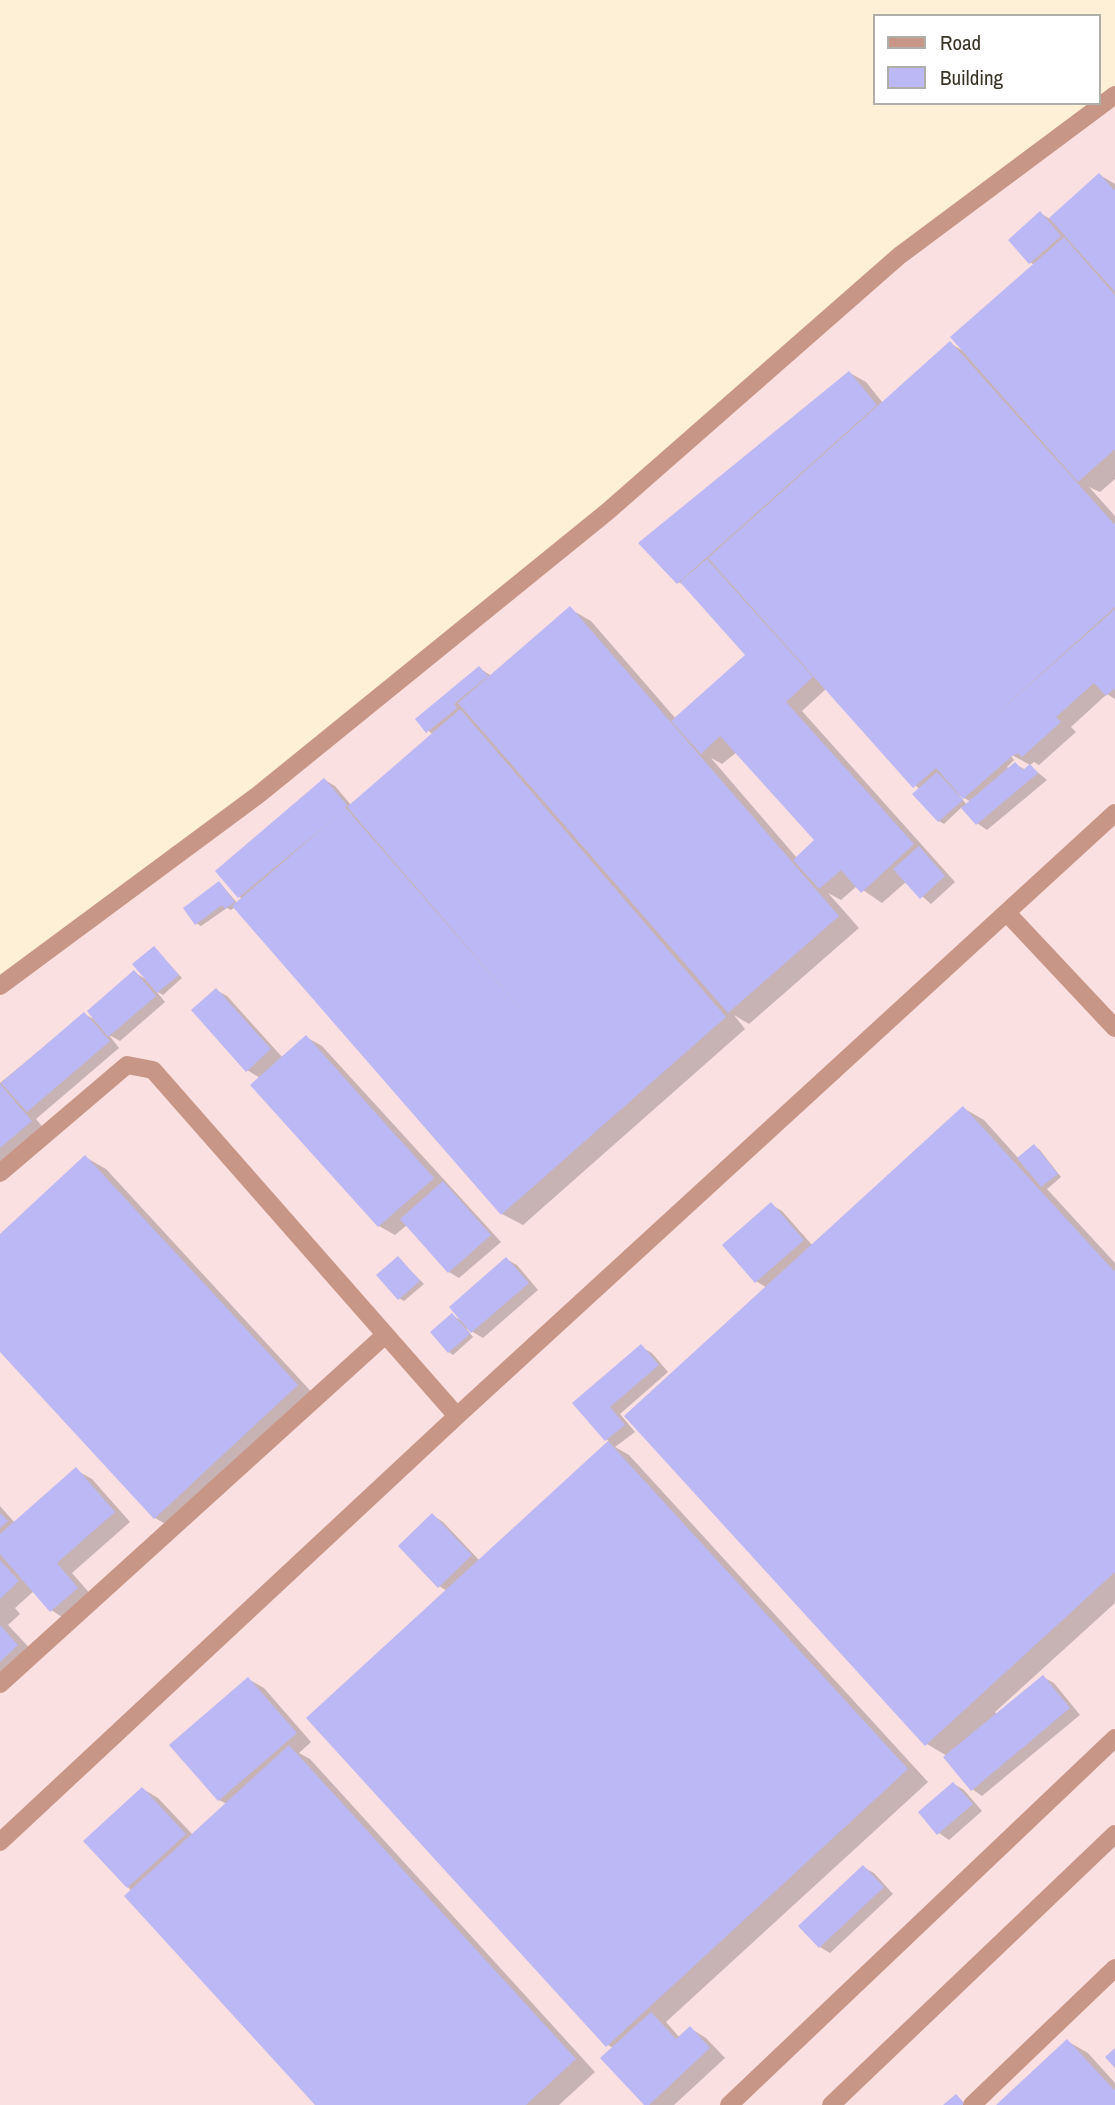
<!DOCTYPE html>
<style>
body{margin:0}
#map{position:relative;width:1115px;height:2105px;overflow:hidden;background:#fef0d6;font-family:"Archivo Narrow",sans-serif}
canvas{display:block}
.legend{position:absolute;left:873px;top:14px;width:228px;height:91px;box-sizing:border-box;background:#fff;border:2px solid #b0aea9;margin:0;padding:9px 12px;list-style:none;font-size:21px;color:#3a3427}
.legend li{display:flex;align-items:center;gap:14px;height:35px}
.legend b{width:35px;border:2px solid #b0aea9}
</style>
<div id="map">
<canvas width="1115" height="2105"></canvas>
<ul class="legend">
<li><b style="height:9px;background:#c89686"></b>Road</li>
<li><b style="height:19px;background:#bbb8f5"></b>Building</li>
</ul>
</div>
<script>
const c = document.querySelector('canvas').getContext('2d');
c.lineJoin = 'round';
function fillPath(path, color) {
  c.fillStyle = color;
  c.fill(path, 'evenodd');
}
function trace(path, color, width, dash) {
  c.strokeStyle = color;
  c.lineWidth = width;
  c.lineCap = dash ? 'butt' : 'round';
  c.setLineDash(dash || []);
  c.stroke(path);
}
fillPath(new Path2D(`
 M1115 89V2105H0V996Z`), '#fbe0e1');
fillPath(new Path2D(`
 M1100 175 1115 184V479L1100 492 1089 487 1115 516V699L1107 694 1071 727 1076 732 1039 765 1034 762 1030 765 1010 754 1014 760 1007 767 1009 769 1015 764 1026 770 1030 766 1047 780 987 830 977 823 962 807 944 824 939 821 920 790 827 688 802 711 955 882 931 904 906 882 882 903 857 886 841 900 828 893 859 928 749 1024 734 1015 745 1029 523 1225 502 1214 235 907 231 910 227 908 201 926 196 923 220 883 238 904 243 899 239 897 325 780 335 786 351 805 433 735 417 719 479 668 492 676 570 609 591 621 676 719 754 663 687 587 678 582 850 373 866 382 883 403 950 343 963 351 1034 265 1030 262 1040 213 1050 219ZM737 752 817 840 797 858 711 758 722 764ZM959 795 971 802 967 805Z
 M154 948 182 978 163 995 156 991 165 1002 120 1041 109 1035 119 1048 36 1119 46 1131 0 1171V1083L84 1014 96 1020 134 972 147 980Z
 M216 990 227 996 283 1058 306 1037 322 1046 501 1242 459 1278 449 1272 407 1225 395 1235 379 1226 253 1085 260 1078 247 1070Z
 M963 1108 984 1120 1019 1159 1034 1146 1039 1149 1061 1177 1047 1189 1115 1263V1603L995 1712 997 1714 1043 1677 1054 1683 1080 1715 982 1796 972 1789 947 1756 927 1744 767 1288 756 1281 772 1205 782 1211 813 1246Z
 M85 1157 106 1169 317 1398 176 1530 155 1518 0 1350V1235Z
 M398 1258 424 1284 404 1301 399 1298Z
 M506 1259 517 1265 538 1290 483 1338 466 1328 473 1337 453 1355 449 1352 452 1315 462 1321Z
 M641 1347 652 1353 668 1372 620 1414 635 1432 615 1447 629 1455 928 1782 666 2022 680 2038 690 2028 706 2038 725 2058 674 2105H646L613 2048 608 2045 447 1591 439 1586 432 1515 443 1522 480 1561 609 1442 575 1403Z
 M76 1470 92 1479 130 1522 72 1573 93 1597 67 1620 51 1610 34 1591 15 1608 20 1614 8 1625 38 1657 0 1692V1506L15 1523Z
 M248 1679 264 1688 311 1742 299 1753 310 1759 595 2072 559 2105H318L128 1887 143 1789 158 1798 193 1835 227 1804 219 1800 172 1745Z
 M954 1784 964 1790 982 1811 949 1840 939 1833Z
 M863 1867 874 1873 893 1894 830 1953 820 1947Z
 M1067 2041 1088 2053 1115 2083V2105H999Z`), '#0003');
fillPath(new Path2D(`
 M1099 173 1115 191V292L1049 218Z
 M1040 211 1061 236 1029 264 1008 240Z
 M1064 237 1115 295V449L1078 482 950 337Z
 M950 341 1115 525V607L984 725 1115 609V688L1106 696 1094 683 1056 717 1061 722 1022 757 1018 753 1012 756 963 799 936 768 913 788 708 558Z
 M849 371 877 405 677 584 638 543Z
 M707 559 813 677 786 702 914 844 861 893 841 870 819 889 793 860 814 840 720 736 701 754 671 721 745 655 680 582Z
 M570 606 839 916 728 1013 458 703Z
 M479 666 488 676 454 704 457 708 426 733 415 719Z
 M460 709 726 1017 501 1215 232 906 338 815 238 898 215 871 324 778 347 805 345 807 532 1022 347 807Z
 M1015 762 1023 770 1030 764 1038 773 976 825 961 808Z
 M937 772 963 800 938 822 912 794Z
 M919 846 945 876 920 899 893 869Z
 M219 881 235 902 225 909 222 905 195 925 183 908Z
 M154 946 179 975 157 993 132 964Z
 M134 970 156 996 108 1037 87 1011Z
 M216 988 271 1049 246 1072 191 1010Z
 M84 1012 110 1041 27 1112 1 1083Z
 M306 1035 434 1178 378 1227 250 1085Z
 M0 1084 32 1121 0 1148Z
 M963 1106 1115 1272V1572L925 1746 624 1416Z
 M1034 1144 1058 1174 1041 1187 1017 1158Z
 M85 1155 298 1385 154 1519 0 1352V1234Z
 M443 1181 491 1235 448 1273 400 1219Z
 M771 1202 804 1240 755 1283 722 1245Z
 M398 1256 420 1281 398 1300 376 1275Z
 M506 1257 529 1283 471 1333 449 1307Z
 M452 1313 470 1334 448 1353 430 1332Z
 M641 1344 659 1365 610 1407 625 1425 605 1441 572 1403Z
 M608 1441 908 1769 606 2047 306 1718Z
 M76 1467 115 1512 57 1563 78 1588 50 1612 0 1554V1534Z
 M0 1513 8 1521 0 1528Z
 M432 1513 472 1555 438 1588 398 1546Z
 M0 1560 19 1581 0 1599Z
 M0 1625 18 1645 0 1662Z
 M1043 1675 1070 1708 971 1791 943 1757Z
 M248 1677 297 1733 218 1801 169 1745Z
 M289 1745 576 2059 526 2105H315L124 1896Z
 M953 1782 973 1804 937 1835 918 1812Z
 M142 1787 186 1834 127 1888 83 1841Z
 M863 1865 884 1887 819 1948 798 1926Z
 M651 2012 676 2039 690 2026 710 2048 649 2105H644L600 2058Z
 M1067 2039 1115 2091V2105H996Z
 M1115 2048V2068L1105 2057Z
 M956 2094 966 2105H943Z`), '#bbb8f5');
trace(new Path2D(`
 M1007 913 1115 1028
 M0 986 258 795 607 512 899 256 1115 95
 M0 1173 127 1065 153 1070 457 1416
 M0 1684 384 1336
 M0 1842 457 1416 1115 813
 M729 2105 1115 1738
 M831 2105 1115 1834
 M972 2105 1115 1968`), '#c89686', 18);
</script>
